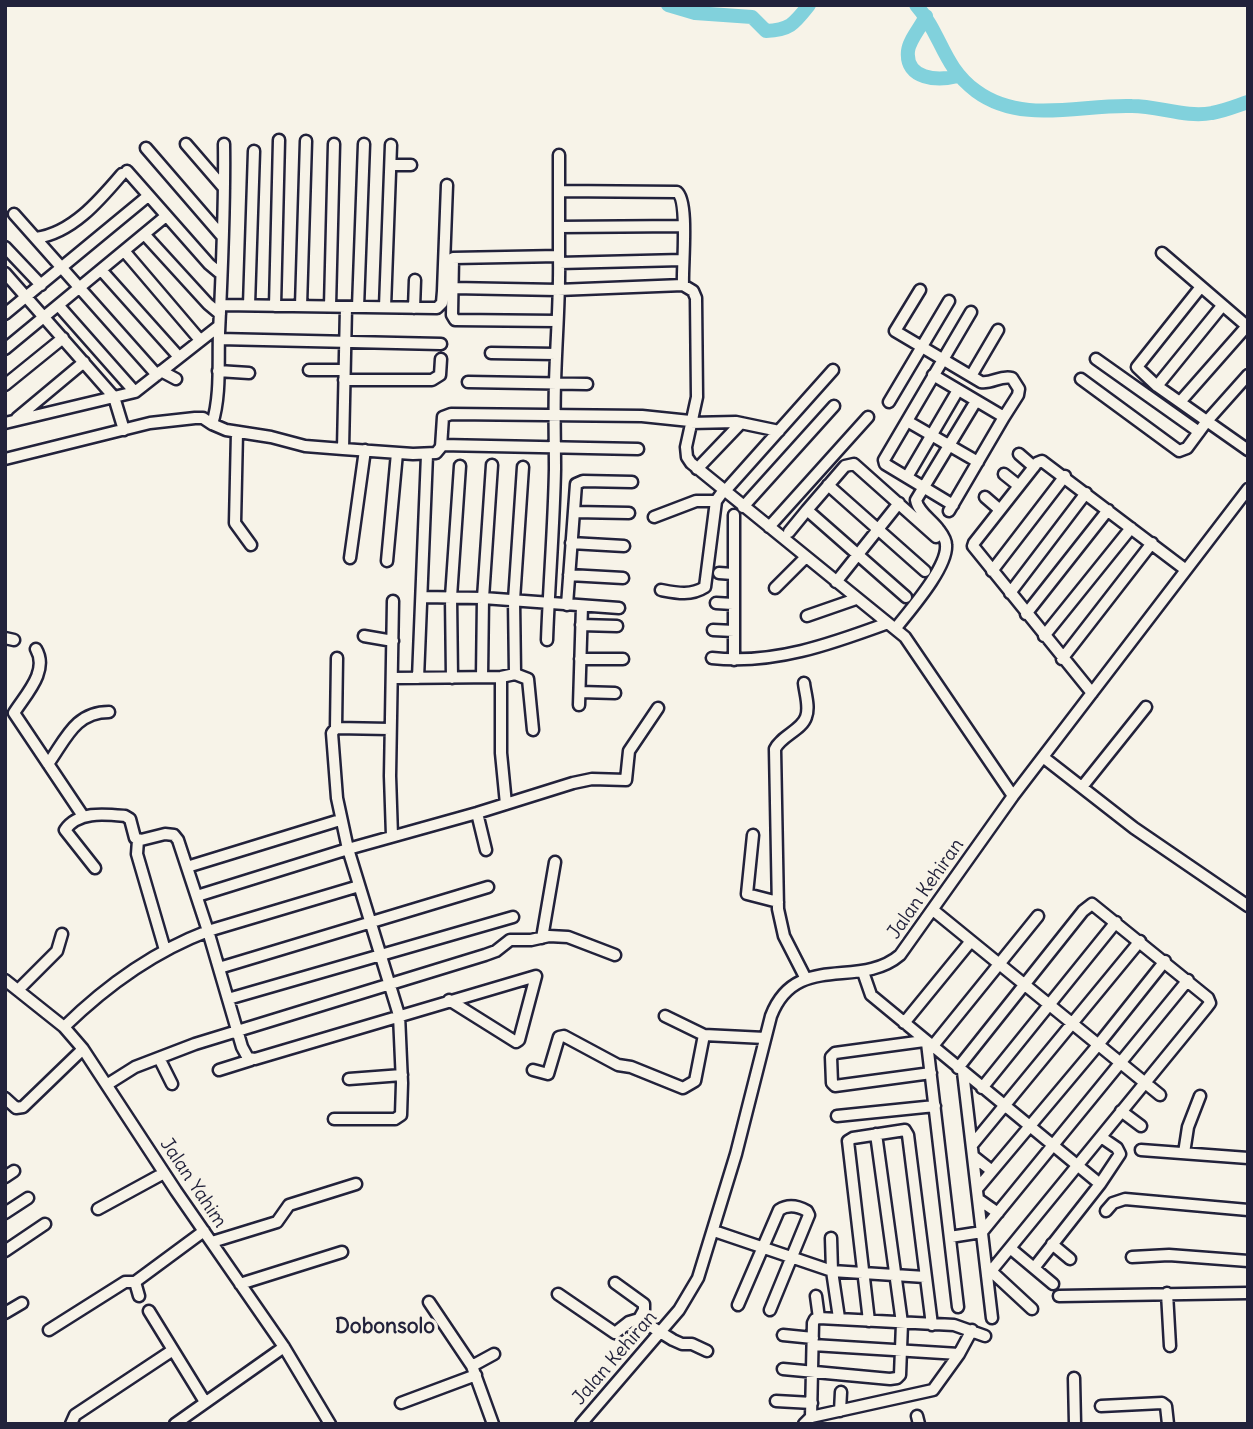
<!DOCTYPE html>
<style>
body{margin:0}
#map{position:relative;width:1253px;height:1429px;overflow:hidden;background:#f7f3e8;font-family:Delius,sans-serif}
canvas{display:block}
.frame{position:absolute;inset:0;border:7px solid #22223b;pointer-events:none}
</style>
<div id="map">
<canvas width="1253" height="1429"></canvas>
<div class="frame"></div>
</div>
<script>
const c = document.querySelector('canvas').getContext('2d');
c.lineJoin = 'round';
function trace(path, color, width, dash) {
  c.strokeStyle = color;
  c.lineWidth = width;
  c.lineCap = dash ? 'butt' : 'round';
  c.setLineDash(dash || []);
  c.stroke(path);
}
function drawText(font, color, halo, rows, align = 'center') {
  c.font = font + ' Delius,sans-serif';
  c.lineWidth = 7;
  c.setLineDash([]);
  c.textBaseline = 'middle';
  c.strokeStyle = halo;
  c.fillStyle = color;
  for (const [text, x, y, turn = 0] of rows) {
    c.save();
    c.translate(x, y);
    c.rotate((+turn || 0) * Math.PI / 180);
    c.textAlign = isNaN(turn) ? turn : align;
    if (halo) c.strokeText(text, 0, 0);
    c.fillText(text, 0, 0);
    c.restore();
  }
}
trace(new Path2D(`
 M668 5 695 13 752 17 766 31C790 30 794 24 809 5
 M916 5C942 34 942 66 976 91 1022 125 1081 104 1132 106 1159 106 1186 118 1212 113 1224 111 1236 106 1248 102
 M926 16C921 27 909 40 908 51 905 80 938 81 958 76`), '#81d1dc', 14);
const minor = new Path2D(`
 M186 144 224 188
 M146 148 222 236
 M391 165H411
 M127 171 209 264 221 274
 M559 191 677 192C689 201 682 266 683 285
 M14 214 157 375
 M559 227 684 226
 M145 235 208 304 220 314
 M36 238C72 233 99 201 122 174
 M5 247 41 285
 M125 252 200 340
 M1162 253 1248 327
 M559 256V155
 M559 263 682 260
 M102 271 179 357
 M5 273 114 397 124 430
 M453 288 558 290 683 285 693 291 696 298 697 397 686 447 687 457 691 463 905 637 1013 796
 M1200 288 1137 367 1157 386 1248 450
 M920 290 895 331 981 382C992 384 1000 375 1012 378L1019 389 1018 395 1004 417
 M221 305 437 308 442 303 443 291 447 185
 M249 305 254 151
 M59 306 135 392
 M275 306 279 140
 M301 306 306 141
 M330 306 334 144
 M358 307 364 144
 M385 307 391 145
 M414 308 415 280
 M5 314 148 196
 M219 339 441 344
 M5 349 166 216
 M491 353 556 354
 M1096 359 1199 432
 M309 370H344
 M161 371 176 379
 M218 371 249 373
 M933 375 1004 417 949 511
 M971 376 998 330
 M1081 379 1179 451 1187 448 1207 421 1248 375
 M344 380H432L440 375 441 359
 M468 382 587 384
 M5 385 63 338
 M1157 386 1222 306
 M889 402 949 301
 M1180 402 1247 326
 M17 418 84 362
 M907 421 978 462
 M5 423 135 392 219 326
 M690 423 736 422 779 431
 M212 424 226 430 271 437 305 446 343 449 346 307
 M237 432 235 523 251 545
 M441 445 638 449
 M343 449 413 454 436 453 441 447 443 417 451 414 642 416 690 421
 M1019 454 1034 467
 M5 459 150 423 195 418H203L212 424C221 396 218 362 219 333 222 270 225 207 224 144
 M697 469 741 423
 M1004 474 1019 486
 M907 477 958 390
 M828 485 925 571
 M725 491 833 370
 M985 497 1000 510
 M953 505 885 464 884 460 971 312
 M743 507 834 406
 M807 510 845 466 854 464 936 537
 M574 512 629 513
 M654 517 696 501H716
 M769 527 868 417
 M789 532 807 510 906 597
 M571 543 624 546
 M350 558 365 450
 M387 561 397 453
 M992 571 1065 476
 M719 573 733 574
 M569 575 623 578
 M836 582 899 503
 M775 588 806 557
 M661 590C677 593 691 596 705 587L716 501 724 490
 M1010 593 1086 493
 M422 597 483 598 619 608
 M716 603 733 604
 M567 605 576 484 583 481 632 482
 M1026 614 1108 510
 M807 616 856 599
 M581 625 617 626
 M896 628C910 610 948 567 946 545 946 539 942 534 939 530 932 520 918 512 916 500L976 401
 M713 630 734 631
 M364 636 393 641
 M1044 636 1131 528
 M5 638 14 640
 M547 640C549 583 554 526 555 469 555 441 554 412 555 384 556 341 560 298 559 256L453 258 452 315 455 320 557 321
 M36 649C49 671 26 694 14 713L83 816
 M712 658C773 665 831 644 888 623
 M580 659H623
 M1062 659 1152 543
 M734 660V515
 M515 674 528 679 533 730
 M482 677 483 598 492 465
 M501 677V753L506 804
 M392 678 501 677 515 674 514 600 523 467
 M418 678 427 455
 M452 678 451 597 460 466
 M804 683C805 693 810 707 806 717 802 730 781 736 775 749L778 909 784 936 806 979
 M580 692 615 693
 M1092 693 973 546 974 543 1037 463 1042 461 1186 570
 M579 705 582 606
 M336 728 337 658
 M390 729 336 728 332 733 337 798 348 849 477 813 573 783 592 779 626 780 629 751 658 708
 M1043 757 1134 828 1248 906
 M48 764C66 739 75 712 109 712
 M1082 787 1146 707
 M477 813 486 850
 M753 835 747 894 778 902
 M392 836 390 776 393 601
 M138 840 137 854 165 950
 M187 867 340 820
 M359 886 208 931 242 1047 248 1058 255 1059 536 976 519 1040 516 1042 449 1000
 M197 896 348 849 399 1015 402 1083 401 1115 395 1119H334
 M933 910 1160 1095
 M542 938 555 862
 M219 968 488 887
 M863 972 871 995 1100 1184 1034 1268
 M5 980 64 1027 83 1049 176 1191 284 1347 330 1424
 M18 990 57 951 62 934
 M228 999 513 917
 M665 1016 704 1035 765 1038
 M904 1023 971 941
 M64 1027C105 987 155 951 208 931L178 840 174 835 165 834 141 840 135 838 130 819 125 816C104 814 78 811 65 830L95 868
 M924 1041 835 1053 831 1057 832 1083 835 1086 931 1073
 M927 1043 958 1307
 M932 1047 1038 916
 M159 1058 172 1084
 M958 1068 1083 911 1092 904 1208 998 1210 1003 1207 1007 987 1276
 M219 1070 251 1060
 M533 1070 548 1074 559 1037 564 1036 618 1065 631 1067 683 1088 695 1081 704 1035
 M963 1072 992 1318
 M349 1079 402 1075
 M108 1084 135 1067 195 1044 485 955 496 951 510 940H531L549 936 568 937 615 955
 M982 1088 1116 922
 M5 1098 16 1108 23 1107 83 1049
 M1121 1111 1141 1126
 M837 1116 935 1106
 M972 1145 1140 941
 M1141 1150 1248 1158
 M1184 1153 1188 1127 1200 1096
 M973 1156 992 1171
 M5 1177 14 1171
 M1100 1184 1120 1154 1117 1148 1101 1137
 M977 1189 1098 1045 1165 961
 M978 1199 998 1213
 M98 1209 164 1173
 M1106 1211 1113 1203 1125 1199 1248 1210
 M5 1213 28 1198
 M714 1231 832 1271 925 1277
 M950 1237 982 1232 1188 980
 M831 1238 832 1271 839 1318
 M212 1242 277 1222 289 1205 356 1184
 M1052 1244 1070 1259
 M1010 1248 1053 1284
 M5 1251 45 1224
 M1132 1257 1169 1255 1248 1261
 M991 1271 1032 1309
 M615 1283 644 1304V1310L639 1319
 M240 1284 342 1252
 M1167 1293 1170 1346
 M558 1294 615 1333 629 1322 639 1319 673 1340 682 1344H692L707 1351
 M139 1296 135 1282 204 1231
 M1059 1296 1248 1293
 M429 1302 472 1366 493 1424
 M738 1305 779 1210C788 1204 798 1206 807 1211L809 1215 770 1310
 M149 1311 173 1350
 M5 1313 22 1303
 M819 1318 954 1325 985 1336
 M869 1321 848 1141 853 1138 905 1130 908 1135 932 1325
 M49 1330 125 1282H135
 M783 1335 813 1338
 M813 1345 959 1354
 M472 1366 494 1354
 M783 1369 890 1379 897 1378 900 1375 902 1323 876 1134
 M1074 1378 1075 1424
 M776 1401 812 1403
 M401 1403 476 1375
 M1101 1406 1162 1403 1166 1406 1168 1424
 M840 1411 841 1392
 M917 1416 919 1424
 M811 1417 813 1323 815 1319 819 1318 816 1296
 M71 1424 75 1415 173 1350 205 1402
 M175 1424 284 1347
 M581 1424 679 1310 698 1278 736 1154 771 1016C796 951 859 990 900 955L1013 796 1248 489
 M804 1424 811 1417 933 1390 959 1354 972 1330`);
trace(minor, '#22223b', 15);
trace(minor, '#f7f3e8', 10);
drawText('19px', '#22223b', '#f7f3e8', [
 ["Jalan Kehiran",926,889,-55],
 ["Jalan Yahim",193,1183,56],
 ["Jalan Kehiran",615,1358,-49]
]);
drawText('bold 21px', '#22223b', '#f7f3e8', [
 ["Dobonsolo",385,1327]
]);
</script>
